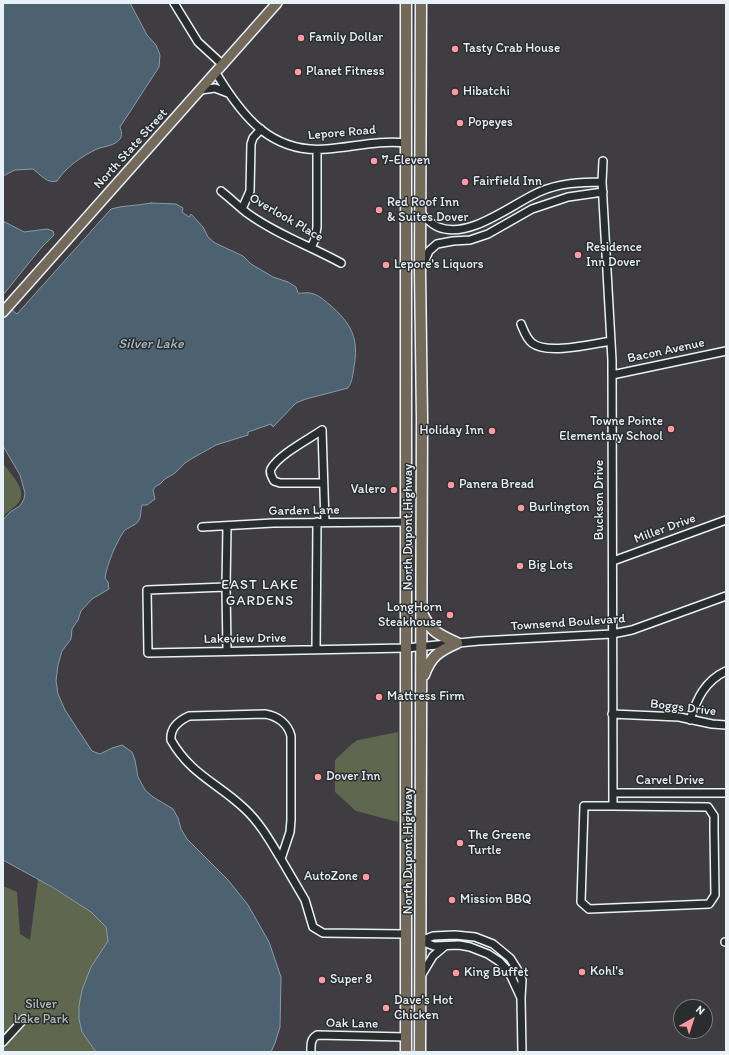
<!DOCTYPE html>
<style>
body{margin:0}
#map{position:relative;width:729px;height:1055px;overflow:hidden;background:#3f3d42;font-family:Itim,sans-serif}
canvas{display:block}
.frame{position:absolute;inset:0;border:4px solid #e8f1f8;pointer-events:none}
.north{position:absolute;left:673px;top:999px;width:40px;height:40px;box-sizing:border-box;background:#2a2d2e;border:1px solid #767b7f;border-radius:50%;rotate:39deg;font-size:11px;font-weight:700;line-height:16px;text-align:center;color:#e8f1f8}
.north::after{content:'';display:block;margin:auto;width:14px;height:18px;background:#ff9aa2;clip-path:polygon(50% 0,100% 100%,50% 72%,0 100%)}
</style>
<div id="map">
<canvas width="729" height="1055"></canvas>
<div class="frame"></div>
<div class="north">N</div>
</div>
<script>
const c = document.querySelector('canvas').getContext('2d');
c.lineJoin = 'round';
function fillPath(path, color) {
  c.fillStyle = color;
  c.fill(path, 'evenodd');
}
function trace(path, color, width, dash) {
  c.strokeStyle = color;
  c.lineWidth = width;
  c.lineCap = dash ? 'butt' : 'round';
  c.setLineDash(dash || []);
  c.stroke(path);
}
function drawText(font, color, halo, rows, align = 'center') {
  c.font = font + ' Itim,sans-serif';
  c.lineWidth = 3;
  c.setLineDash([]);
  c.textBaseline = 'middle';
  c.strokeStyle = halo;
  c.fillStyle = color;
  for (const [text, x, y, turn = 0] of rows) {
    c.save();
    c.translate(x, y);
    c.rotate((+turn || 0) * Math.PI / 180);
    c.textAlign = isNaN(turn) ? turn : align;
    if (halo) c.strokeText(text, 0, 0);
    c.fillText(text, 0, 0);
    c.restore();
  }
}
fillPath(new Path2D(`
 M3 463C9 473 28 489 19 502 15 508 7 511 3 517Z
 M398 732V822L356 811 335 792V761L336 759 352 744 358 740Z
 M38 879 91 912 100 919 106 927 108 941 82 1032 96 1052H3V886L17 892 20 934 30 940Z`), '#5f674e');
const water = new Path2D(`
 M3 3H130L147 35 156 45 160 55 159 67 120 127C121 131 123 135 120 139 115 146 104 146 97 149 82 156 66 167 57 181 47 184 41 175 33 169L15 170 3 176Z
 M151 203 176 204 183 208 182 212 189 217 191 214 203 227 208 237 215 243 243 256 251 264 273 277 288 282 296 287 298 293C301 294 307 292 310 293 318 294 325 301 330 305 352 324 359 339 354 367 353 375 352 382 348 388L306 399 296 403 273 427 271 424 248 432V435L216 445 191 459 185 463 175 473 165 479 160 484 156 486 153 490 155 499 147 505H142C140 514 142 522 132 526 129 528 126 529 124 531 116 543 107 564 105 578L108 582 109 589 92 599 81 611 78 620 72 629 71 639 62 651 58 665 56 681 58 694 65 710 92 751 100 754 112 748 122 745 132 752 135 760 138 777 145 790 153 797 173 809 178 818 181 829 187 839 228 880 248 905 269 942 281 977 280 1027 275 1043 271 1052H96L82 1032 79 1019V1006L82 990 91 967 108 941 106 927 91 912 52 887 3 860V520L10 512 20 506 24 499 25 493 20 475 3 446V303L17 314 111 209C124 205 137 206 151 203Z
 M3 221 24 232 47 229 53 231 54 235 41 248 3 295Z`);
fillPath(water, '#4d6270');
trace(water, '#8b9ba6', 1);
const minor = new Path2D(`
 M174 3 198 42 223 65
 M216 73C242 116 271 154 327 149 354 147 379 140 406 143
 M200 90 215 88 228 93
 M603 161 602 182 612 360 613 806H584L581 902 589 909 709 904 715 895 714 830V816L708 807 613 806
 M221 191C230 198 238 206 247 213 276 234 310 246 341 263
 M242 209 250 191 251 144 253 138 261 129
 M421 214C426 218 431 224 438 227 469 240 512 204 539 192 559 183 581 182 602 182
 M311 248 315 239 317 227V150
 M422 267 429 251 437 244 453 241 470 240 488 234 532 209 568 197 603 192
 M521 324C524 331 526 338 532 343 547 355 592 344 611 341
 M612 375 726 351
 M322 430C309 439 278 455 271 469 269 473 272 477 274 481L280 483H323
 M322 430 325 522
 M202 527 273 523 406 522
 M613 561 726 520
 M226 587 147 590 148 653 406 648 479 641 612 634 632 630 726 596
 M316 649 317 522
 M227 651 226 587 227 526
 M265 714C278 716 288 724 291 736V820L290 832 281 859C270 841 260 823 245 809 218 783 191 775 171 740 170 728 178 721 189 716Z
 M612 714 679 717 712 724 726 725
 M690 720C697 698 705 681 726 671
 M613 793H726
 M281 859 305 900 313 927 323 933 405 934
 M421 941 433 936 455 935 475 937 493 944 510 958 517 969 522 980 521 998 522 1052
 M421 941 434 946 459 945 470 947 488 954 500 962 509 972 521 998
 M725 942H726
 M421 976 433 956 445 946
 M3 1042 24 1019
 M311 1052C311 1046 310 1039 317 1035L406 1037`);
const major = new Path2D(`
 M3 312 277 3`);
const highway = new Path2D(`
 M422 613C430 631 439 635 457 643
 M424 675C431 656 439 651 457 643
 M406 1052V3
 M420 1052 422 419 420 271 421 3`);
trace(minor, '#e8f1f8', 10);
trace(major, '#e8f1f8', 12);
trace(highway, '#e8f1f8', 13);
trace(minor, '#2a2d2e', 7);
trace(major, '#746a5a', 9);
trace(highway, '#746a5a', 10);
for (const [x, y, r, color] of [
 [301,38,4,"#ff9aa2"],
 [455,49,4,"#ff9aa2"],
 [298,72,4,"#ff9aa2"],
 [455,92,4,"#ff9aa2"],
 [460,123,4,"#ff9aa2"],
 [374,161,4,"#ff9aa2"],
 [465,182,4,"#ff9aa2"],
 [379,210,4,"#ff9aa2"],
 [578,255,4,"#ff9aa2"],
 [386,265,4,"#ff9aa2"],
 [671,429,4,"#ff9aa2"],
 [492,431,4,"#ff9aa2"],
 [451,485,4,"#ff9aa2"],
 [394,490,4,"#ff9aa2"],
 [521,508,4,"#ff9aa2"],
 [520,566,4,"#ff9aa2"],
 [450,615,4,"#ff9aa2"],
 [379,697,4,"#ff9aa2"],
 [318,777,4,"#ff9aa2"],
 [460,843,4,"#ff9aa2"],
 [366,877,4,"#ff9aa2"],
 [452,900,4,"#ff9aa2"],
 [582,972,4,"#ff9aa2"],
 [456,973,4,"#ff9aa2"],
 [322,980,4,"#ff9aa2"],
 [386,1008,4,"#ff9aa2"]
]) {
  const dot = new Path2D();
  dot.arc(x, y, r, 0, 2 * Math.PI);
  c.fillStyle = color;
  c.fill(dot);
  trace(dot, '#2a2d2e', 1.5);
}
drawText('13px', '#e8f1f8', '#2a2d2e', [
 ["Family Dollar",309,38],
 ["Tasty Crab House",463,49],
 ["Planet Fitness",306,72],
 ["Hibatchi",463,92],
 ["Popeyes",468,123],
 ["7-Eleven",382,161],
 ["Fairfield Inn",473,182],
 ["Red Roof Inn",387,203],
 ["& Suites Dover",387,218],
 ["Residence",586,248],
 ["Inn Dover",586,263],
 ["Lepore's Liquors",394,265],
 ["Towne Pointe",663,422,"right"],
 ["Elementary School",663,437,"right"],
 ["Holiday Inn",484,431,"right"],
 ["Panera Bread",459,485],
 ["Valero",386,490,"right"],
 ["Burlington",529,508],
 ["Big Lots",528,566],
 ["LongHorn",442,608,"right"],
 ["Steakhouse",442,623,"right"],
 ["Mattress Firm",387,697],
 ["Dover Inn",326,777],
 ["The Greene",468,836],
 ["Turtle",468,851],
 ["AutoZone",358,877,"right"],
 ["Mission BBQ",460,900],
 ["Kohl's",590,972],
 ["King Buffet",464,973],
 ["Super 8",330,980],
 ["Dave's Hot",394,1001],
 ["Chicken",394,1016]
], 'left');
drawText('13px', '#e8f1f8', '#2a2d2e', [
 ["Lepore Road",342,133,-5],
 ["North State Street",131,149,-48],
 ["Overlook Place",286,218,30],
 ["Bacon Avenue",666,351,-12],
 ["Buckson Drive",600,500,-90],
 ["Garden Lane",304,511,-1],
 ["North Dupont Highway",409,527,-90],
 ["Miller Drive",665,529,-20],
 ["Townsend Boulevard",568,623,-4],
 ["Lakeview Drive",245,639,-1],
 ["Boggs Drive",683,708,7],
 ["Carvel Drive",670,781],
 ["North Dupont Highway",409,851,-90],
 ["Oak Lane",352,1024,1]
]);
drawText('13px', '#b1bab4', '#2a2d2e', [
 ["Silver",41,1005],
 ["Lake Park",41,1020]
]);
drawText('italic 14px', '#aab8c2', '#2a2d2e', [
 ["Silver Lake",151,344]
]);
c.letterSpacing = '1px';
drawText('14px', '#e8f1f8', '#2a2d2e', [
 ["EAST LAKE",260,585],
 ["GARDENS",260,601]
]);
c.letterSpacing = '0px';
</script>
